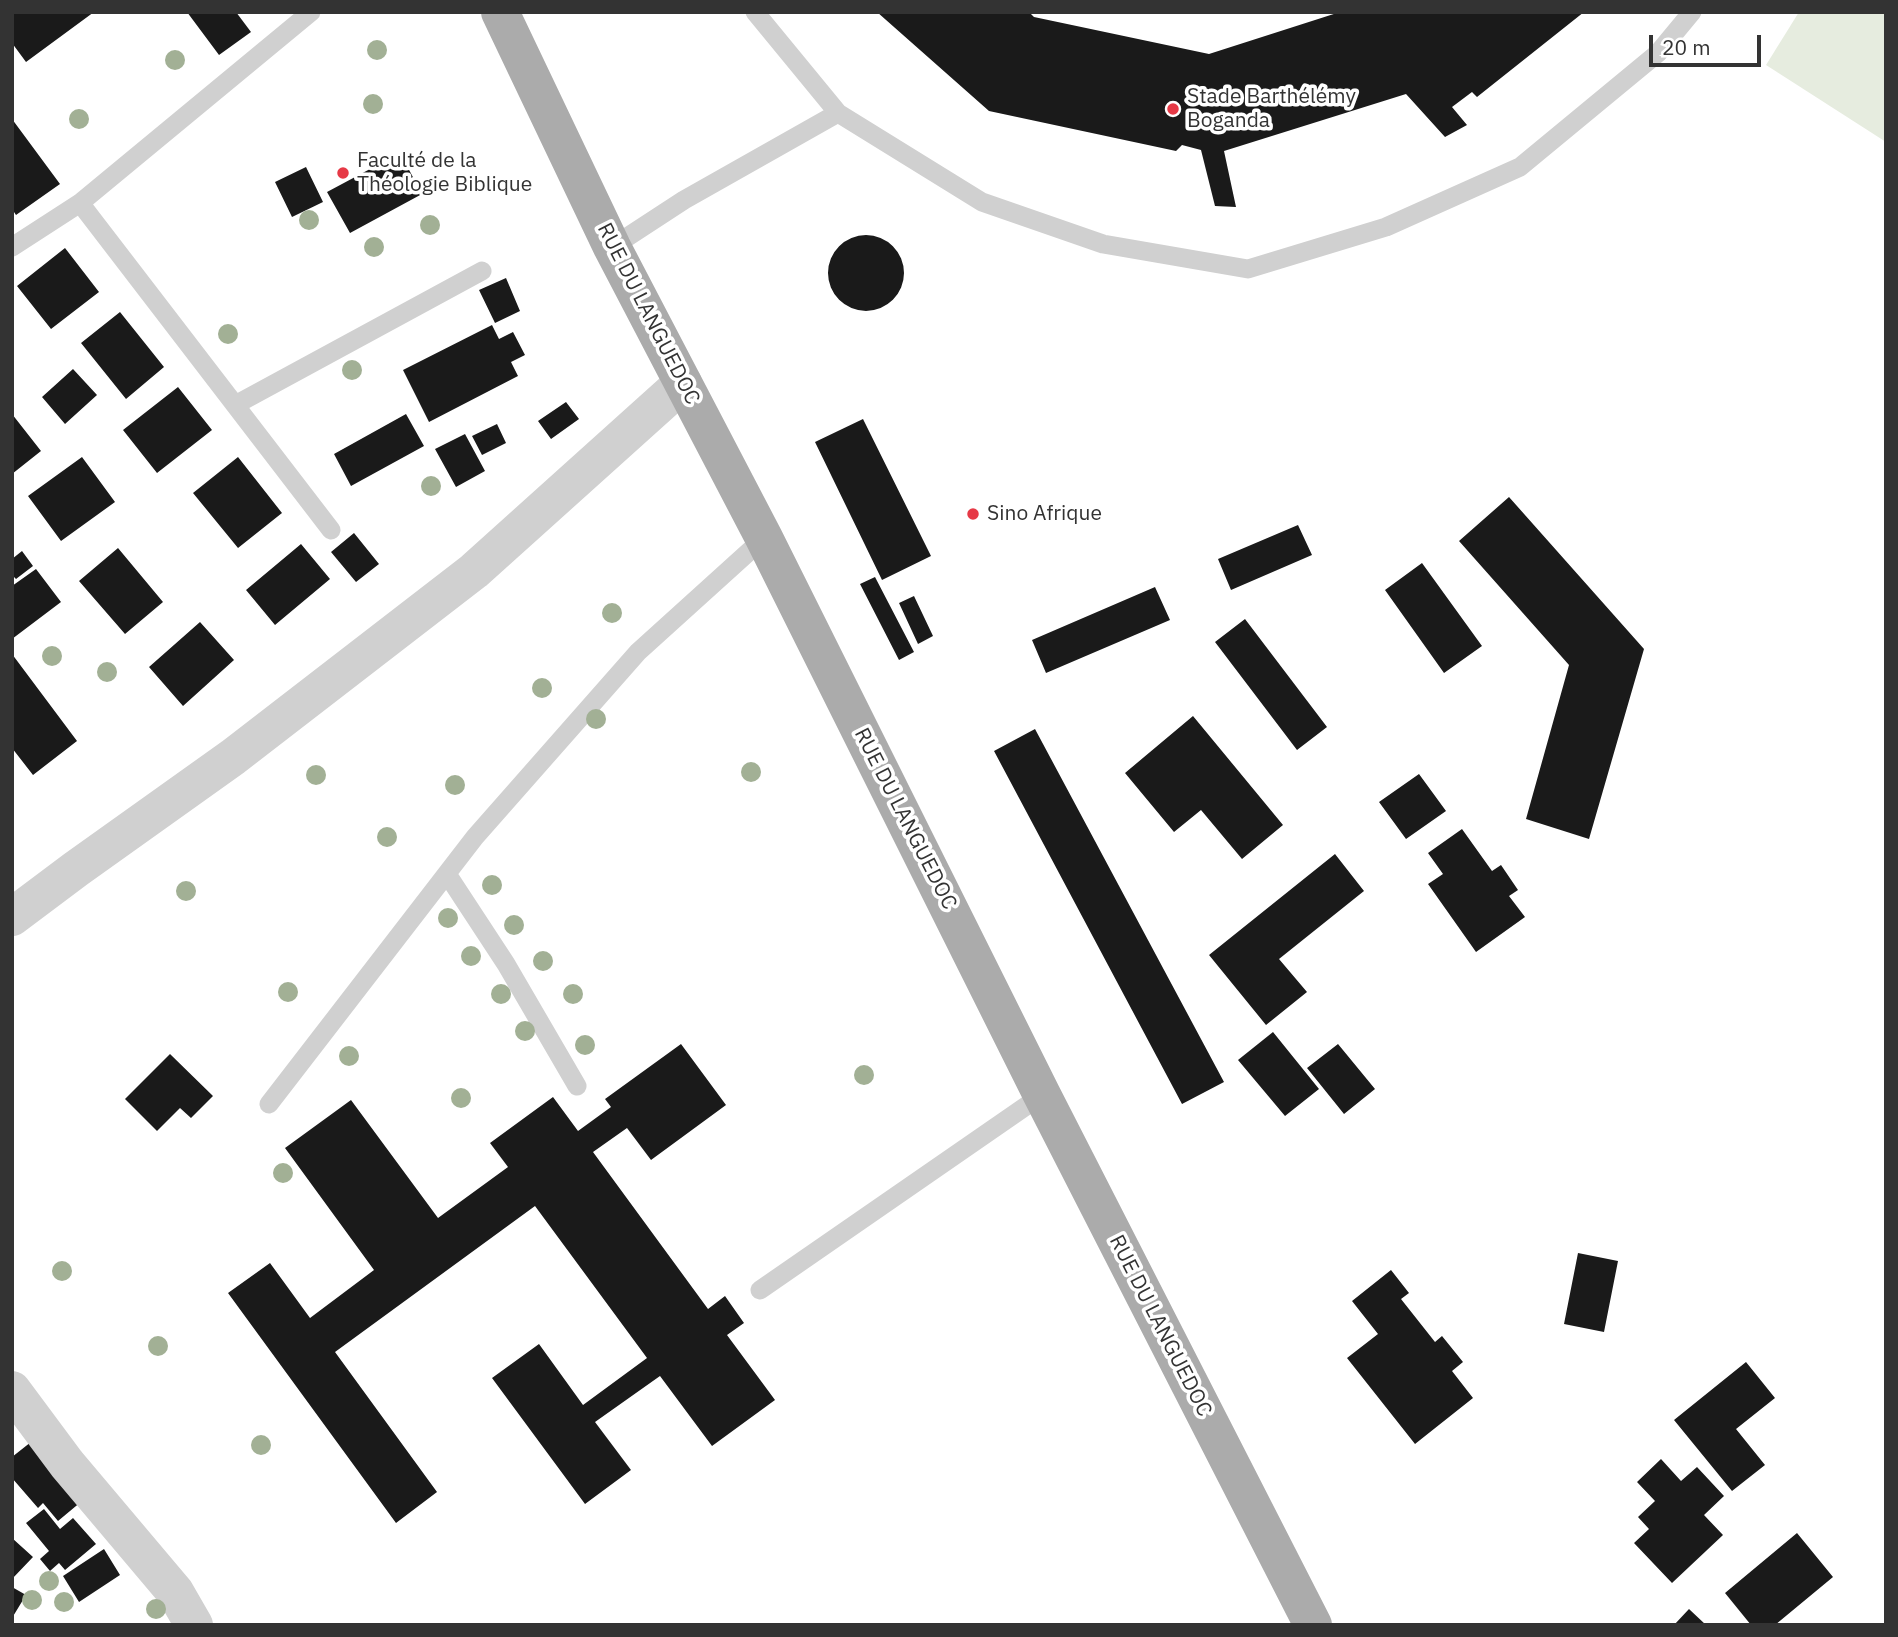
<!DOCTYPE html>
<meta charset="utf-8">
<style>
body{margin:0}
#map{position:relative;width:1898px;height:1637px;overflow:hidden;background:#fff;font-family:"IBM Plex Sans",sans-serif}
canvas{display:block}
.frame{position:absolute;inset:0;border:14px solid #333;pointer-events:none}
.scale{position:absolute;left:1649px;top:35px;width:112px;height:32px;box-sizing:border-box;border:4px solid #333;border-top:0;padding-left:9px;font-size:21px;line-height:24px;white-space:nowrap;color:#333;-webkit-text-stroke:5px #fff;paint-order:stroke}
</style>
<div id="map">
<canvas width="1898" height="1637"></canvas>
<div class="frame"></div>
<div class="scale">20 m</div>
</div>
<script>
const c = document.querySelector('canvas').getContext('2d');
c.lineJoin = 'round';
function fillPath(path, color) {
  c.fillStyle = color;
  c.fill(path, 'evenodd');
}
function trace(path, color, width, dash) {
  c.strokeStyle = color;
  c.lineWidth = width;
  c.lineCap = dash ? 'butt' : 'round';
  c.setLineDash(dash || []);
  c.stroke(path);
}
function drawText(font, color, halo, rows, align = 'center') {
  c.font = font + ' "IBM Plex Sans",sans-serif';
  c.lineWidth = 7;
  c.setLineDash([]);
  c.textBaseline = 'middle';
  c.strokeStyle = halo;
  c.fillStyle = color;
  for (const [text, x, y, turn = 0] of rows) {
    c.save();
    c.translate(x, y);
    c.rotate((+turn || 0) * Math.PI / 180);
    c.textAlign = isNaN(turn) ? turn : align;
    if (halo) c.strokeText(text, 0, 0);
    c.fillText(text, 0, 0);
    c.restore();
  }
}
fillPath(new Path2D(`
 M1799 12H1886V142L1766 65Z`), '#e6ecdf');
fillPath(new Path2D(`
 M12 12H94L26 62 12 43Z
 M187 12H236L251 32 219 55Z
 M877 12H1029L1034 17 1209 54 1340 12H1584L1477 97 1472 92 1452 107 1467 125 1445 137 1406 94 1224 151 1236 207 1215 206 1201 150 1182 145 1176 151 989 111Z
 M12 119 60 184 16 215 12 209Z
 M400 153 422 194 350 233 327 192Z
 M306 167 323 202 292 217 275 182Z
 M828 273a38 38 0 1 1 76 0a38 38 0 1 1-76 0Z
 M65 248 99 292 51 329 17 286Z
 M506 278 520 311 495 323 479 290Z
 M120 312 164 367 126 399 81 343Z
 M492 325 499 339 513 332 525 355 511 362 518 376 429 422 403 370Z
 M73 369 97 395 65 424 42 397Z
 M178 387 212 430 157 473 123 430Z
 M566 402 579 419 551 439 538 421Z
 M12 414 41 451 12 474Z
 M406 414 424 446 351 486 334 454Z
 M863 419 931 556 882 580 815 442Z
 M497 424 506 443 482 455 472 436Z
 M465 434 485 471 456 487 435 449Z
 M82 457 115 502 61 541 28 496Z
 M238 457 282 513 238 548 193 493Z
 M1509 497 1644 649 1589 839 1526 819 1569 665 1459 541Z
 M1298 525 1312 555 1231 590 1218 559Z
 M354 533 379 564 356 582 331 552Z
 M301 544 330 579 275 625 246 590Z
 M118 548 163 602 125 634 79 581Z
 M22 551 33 566 16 579 12 575V559Z
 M1422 563 1482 646 1444 673 1385 590Z
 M36 569 61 602 12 639V586Z
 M875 577 914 652 899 660 860 584Z
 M1155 587 1170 620 1046 673 1032 640Z
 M914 596 933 636 918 644 899 603Z
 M1245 619 1327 727 1297 750 1215 642Z
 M200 622 234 660 183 706 149 667Z
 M12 654 77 741 33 775 12 748Z
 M1193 716 1283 825 1242 859 1201 810 1174 832 1125 773Z
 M1035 729 1224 1082 1182 1104 994 751Z
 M1419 774 1446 811 1406 839 1379 802Z
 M1462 829 1492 871 1501 865 1518 890 1509 896 1525 917 1476 952 1428 884 1443 874 1428 853Z
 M1335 854 1364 891 1279 959 1307 992 1266 1025 1209 955Z
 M1273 1032 1319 1089 1285 1116 1238 1060Z
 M681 1044 726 1105 651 1160 627 1128 593 1152 708 1309 725 1296 744 1323 727 1335 775 1400 712 1446 660 1376 595 1422 631 1470 585 1504 492 1378 539 1344 583 1405 647 1358 535 1206 335 1352 437 1492 396 1523 228 1293 270 1263 310 1318 374 1270 285 1148 351 1100 438 1218 508 1167 490 1143 553 1097 578 1131 611 1107 605 1099Z
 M1338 1044 1375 1089 1344 1114 1307 1068Z
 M170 1054 213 1096 191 1118 180 1108 157 1131 125 1099Z
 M1578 1253 1618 1261 1604 1332 1564 1324Z
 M1391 1270 1409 1293 1401 1299 1435 1342 1442 1336 1463 1362 1452 1371 1473 1398 1415 1444 1347 1358 1378 1334 1352 1301Z
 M1746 1362 1775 1398 1736 1429 1765 1465 1732 1491 1674 1420Z
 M31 1442 82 1501 58 1521 43 1503 38 1508 12 1478V1457Z
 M1661 1459 1681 1481 1697 1467 1724 1496 1704 1515 1723 1535 1672 1583 1634 1543 1649 1529 1638 1517 1655 1501 1637 1482Z
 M44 1509 60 1529 73 1518 96 1544 65 1570 59 1563 50 1571 40 1559 49 1551 26 1523Z
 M1797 1533 1833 1577 1775 1625H1751L1725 1593Z
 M12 1538 33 1557 12 1579Z
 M104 1549 120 1575 79 1602 63 1576Z
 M12 1587 26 1595 12 1618Z
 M1689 1609 1706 1625H1674Z`), '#1a1a1a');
trace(new Path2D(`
 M755 12 838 113 982 202 1103 244 1248 269 1386 227 1520 167 1658 53 1692 12
 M80 203 331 530
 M12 247 80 203 311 12
 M612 247 684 200 838 113
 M235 405 482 271
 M447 874 506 964 577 1086
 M269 1104 475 837 638 652 764 538
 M760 1290 1042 1095`), '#d0d0d0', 19);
trace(new Path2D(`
 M12 917 76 869 233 757 474 571 683 383
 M12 1390 67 1464 175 1592 194 1625`), '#d0d0d0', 38);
trace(new Path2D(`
 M500 12 612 247 764 538 1042 1095 1313 1625`), '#ababab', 38);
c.fillStyle = '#a2b095';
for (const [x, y] of [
 [377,50],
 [175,60],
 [373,104],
 [79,119],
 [309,220],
 [430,225],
 [374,247],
 [228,334],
 [352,370],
 [431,486],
 [612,613],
 [52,656],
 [107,672],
 [542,688],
 [596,719],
 [751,772],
 [316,775],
 [455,785],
 [387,837],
 [492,885],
 [186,891],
 [448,918],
 [514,925],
 [471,956],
 [543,961],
 [288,992],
 [501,994],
 [573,994],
 [525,1031],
 [585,1045],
 [349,1056],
 [864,1075],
 [461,1098],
 [283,1173],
 [62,1271],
 [158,1346],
 [261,1445],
 [49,1581],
 [32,1600],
 [64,1602],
 [156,1609]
]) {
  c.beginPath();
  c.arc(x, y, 10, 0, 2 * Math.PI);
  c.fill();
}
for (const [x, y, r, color] of [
 [1173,109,7,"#e63946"],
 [343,173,7,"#e63946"],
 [973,514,7,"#e63946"]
]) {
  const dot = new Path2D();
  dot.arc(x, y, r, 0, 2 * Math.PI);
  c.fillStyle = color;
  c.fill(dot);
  trace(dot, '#fff', 2.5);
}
drawText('21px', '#333', '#fff', [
 ["Stade Barthélémy",1187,97],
 ["Boganda",1187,121],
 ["Faculté de la",357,161],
 ["Théologie Biblique",357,185],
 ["Sino Afrique",987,514]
], 'left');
drawText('21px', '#333', '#fff', [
 ["RUE DU LANGUEDOC",648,314,63],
 ["RUE DU LANGUEDOC",905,819,63],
 ["RUE DU LANGUEDOC",1160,1326,63]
]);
</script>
